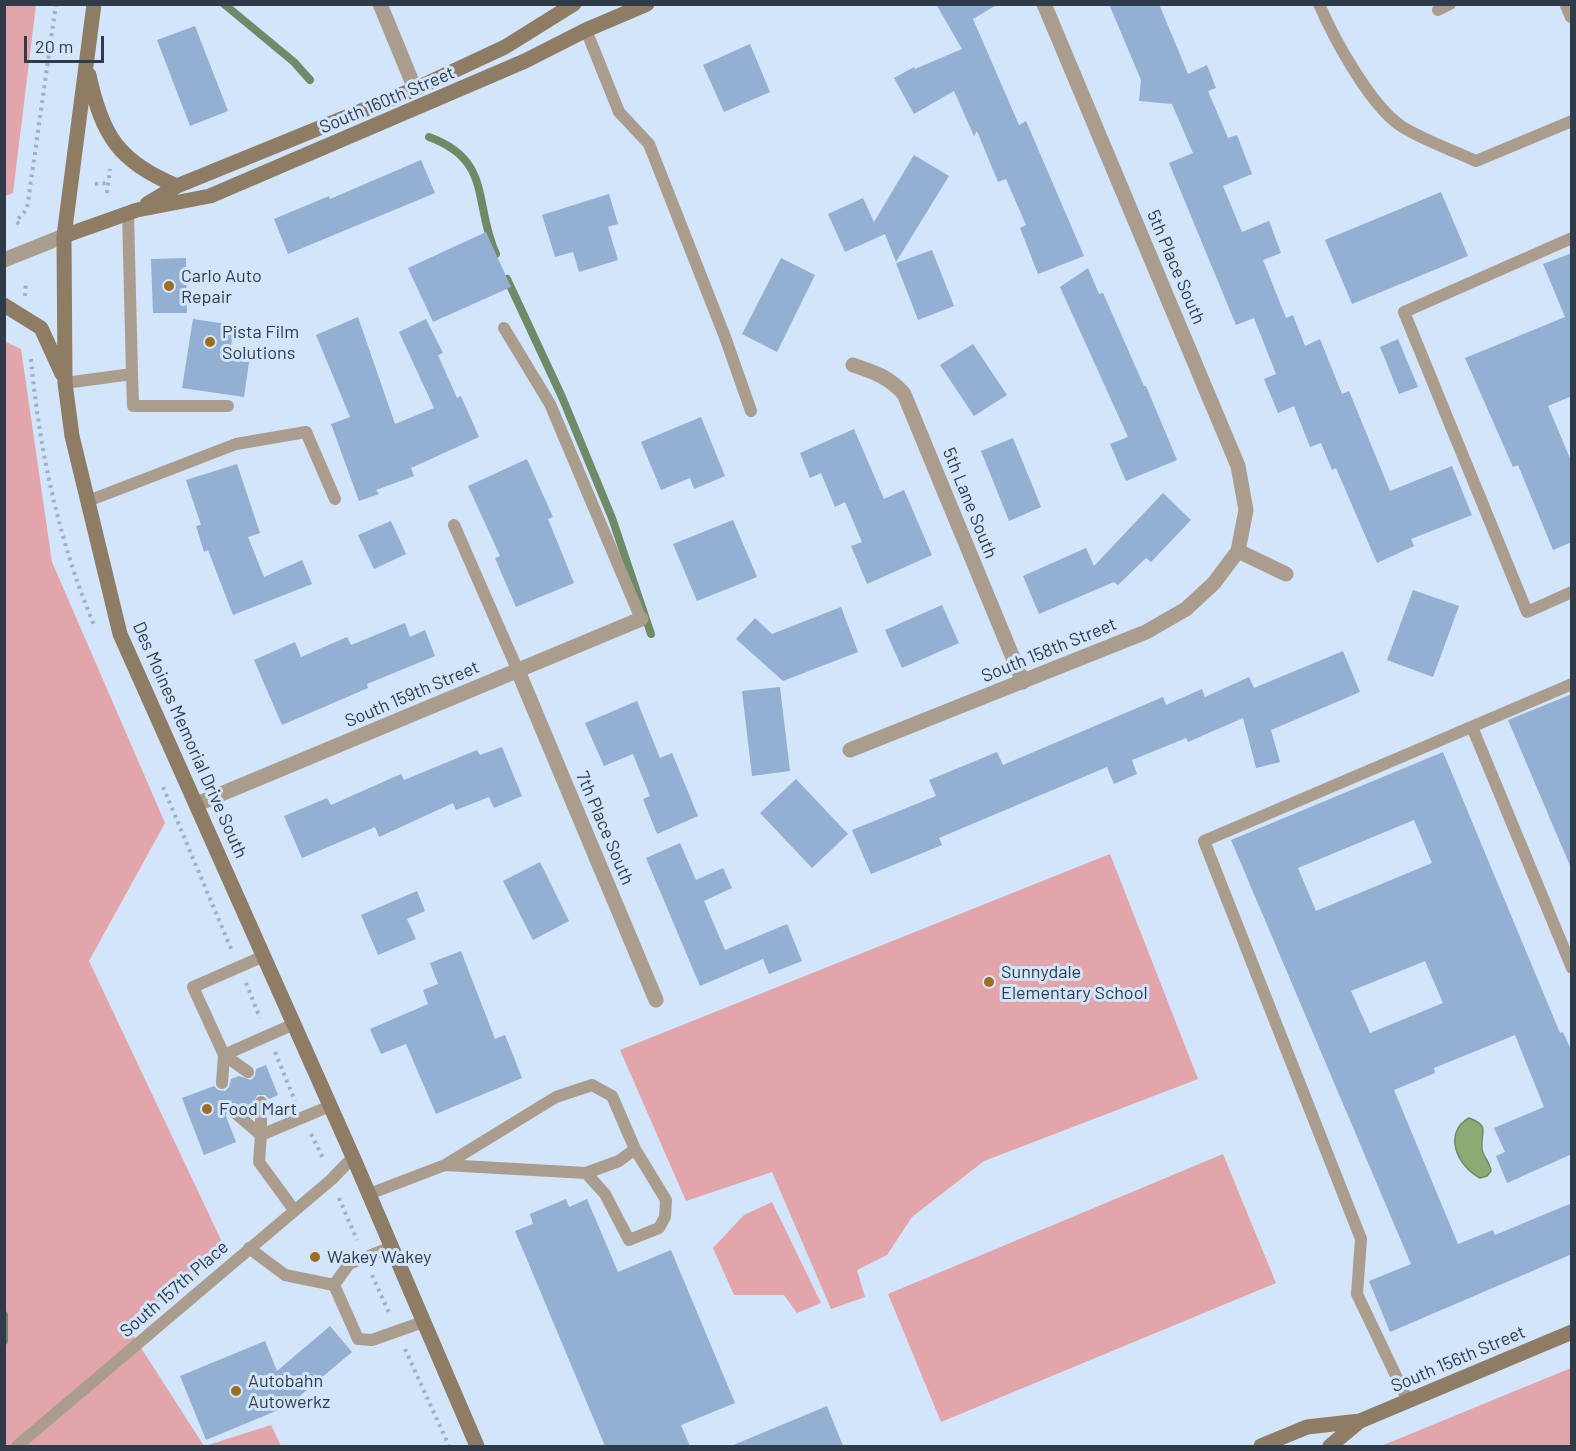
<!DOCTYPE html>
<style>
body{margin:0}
#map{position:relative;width:1576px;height:1451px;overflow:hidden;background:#d3e5fa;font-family:Barlow,sans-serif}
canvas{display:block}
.frame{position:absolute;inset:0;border:6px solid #2f3b49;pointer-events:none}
.scale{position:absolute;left:24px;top:36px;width:80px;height:27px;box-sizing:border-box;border:3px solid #2f3b49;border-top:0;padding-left:8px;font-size:18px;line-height:21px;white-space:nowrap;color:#2f3b49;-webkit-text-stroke:4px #d3e5fa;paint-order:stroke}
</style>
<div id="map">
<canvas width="1576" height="1451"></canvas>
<div class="frame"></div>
<div class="scale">20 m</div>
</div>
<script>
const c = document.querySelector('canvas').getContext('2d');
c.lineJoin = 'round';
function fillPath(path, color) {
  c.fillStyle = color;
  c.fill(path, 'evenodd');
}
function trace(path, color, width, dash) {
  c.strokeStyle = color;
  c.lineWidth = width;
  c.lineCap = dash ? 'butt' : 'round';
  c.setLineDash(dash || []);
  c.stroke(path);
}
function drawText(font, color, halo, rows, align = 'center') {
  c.font = font + ' Barlow,sans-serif';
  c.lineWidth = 6;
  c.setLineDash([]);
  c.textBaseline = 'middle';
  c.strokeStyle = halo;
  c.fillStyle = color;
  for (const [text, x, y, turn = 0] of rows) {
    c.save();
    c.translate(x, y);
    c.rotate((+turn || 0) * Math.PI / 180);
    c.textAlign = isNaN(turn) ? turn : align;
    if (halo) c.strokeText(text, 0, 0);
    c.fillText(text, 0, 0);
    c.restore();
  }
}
fillPath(new Path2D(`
 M5 4 36 5 13 193 5 196Z
 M4 341 21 349 52 562 165 823 89 961 222 1242 129 1329 204 1446H5Z
 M1110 854 1198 1079 984 1161 912 1217 887 1255 857 1270 865 1297 831 1309 772 1172 686 1201 620 1050Z
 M1223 1154 1276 1283 941 1422 888 1294Z
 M772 1202 821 1303 797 1313 784 1295H734L713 1248 744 1215Z
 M1571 1368V1446H1381Z
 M271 1425 281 1446H205Z`), '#e2a5aa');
const water = new Path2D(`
 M1469 1118C1491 1126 1480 1132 1482 1149 1483 1157 1490 1162 1491 1171L1487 1176 1480 1178C1458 1167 1442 1133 1469 1118Z`);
fillPath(water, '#89ac73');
trace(water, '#6e8a66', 1.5);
trace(new Path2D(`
 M224 4 294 62 310 80
 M429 137C493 160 473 204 496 254
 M507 279 562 397 612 518 651 634
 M4 1315V1341`), '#6e8a66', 8);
fillPath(new Path2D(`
 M936 4H998L973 19 1019 125 1026 121 1084 256 1038 274 1020 228 1026 225 1006 179 998 182 977 131 974 136 954 91 914 114 894 78 914 67 915 69 962 49Z
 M1109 4H1159L1188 74 1207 65 1216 88 1208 91 1228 138 1237 135 1252 174 1223 186 1242 232 1269 221 1281 253 1263 260 1286 318 1293 315 1305 346 1320 339 1342 394 1349 391 1390 491 1452 466 1472 515 1411 539 1414 546 1377 563 1336 468 1332 470 1321 443 1310 447 1294 406 1278 413 1264 379 1276 374 1254 318 1236 325 1169 163 1193 153 1172 104 1139 101 1141 80Z
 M195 26 228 111 190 126 157 40Z
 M750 44 770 92 724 112 703 65Z
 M914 155 949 176 896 262 885 234 845 252 828 214 863 198 874 222Z
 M421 160 435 193 288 254 274 219 329 196 330 199Z
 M1441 192 1468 256 1352 304 1325 240Z
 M609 194 618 224 608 227 618 260 579 272 573 252 555 257 542 215Z
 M486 232 511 287 433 322 408 268Z
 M932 250 954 306 918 320 896 263Z
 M1572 253V396L1548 406 1572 463V542L1553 550 1518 465 1513 467 1465 358 1565 317 1543 264Z
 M186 258 187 313H153L151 259Z
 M781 258 815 275 777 352 742 334Z
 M1088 268 1099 294 1103 293 1144 386H1146L1177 460 1126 481 1110 444 1128 437 1060 287Z
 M358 317 395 424 434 408 399 332 426 319 443 353 438 355 457 398 461 396 479 437 411 468 414 476 376 490 379 494 359 501 331 424 350 417 316 335Z
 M193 319 234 325 229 360 249 362 244 397 182 388Z
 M1398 339 1418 387 1399 394 1380 347Z
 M973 344 1007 395 974 416 940 365Z
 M701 417 725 476 694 489 690 478 661 490 641 442Z
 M854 429 884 499 904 490 932 555 867 584 851 546 862 542 845 502 835 507 821 473 810 478 800 453Z
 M1013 438 1041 507 1009 521 981 451Z
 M527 459 553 517 548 519 574 583 516 607 495 558 500 556 468 486Z
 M237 464 260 533 248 537 264 577 302 560 312 584 233 615 208 550 204 552 196 526 201 525 186 480Z
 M1163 493 1191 520 1151 562 1146 558 1118 585 1114 582 1039 614 1023 576 1086 548 1094 566Z
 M733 520 757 577 697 601 673 544Z
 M391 521 406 554 374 569 358 535Z
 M1413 590 1459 606 1433 677 1387 660Z
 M942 605 959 643 902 668 885 630Z
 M841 607 858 652 783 681 736 639 755 618 772 634Z
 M405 623 410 637 425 630 435 656 367 684 368 688 282 725 254 660 295 642 301 657 347 637 351 645Z
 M1343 651 1360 692 1271 730 1280 762 1256 768 1243 718 1188 742 1186 738 1132 760 1137 774 1114 784 1107 767 939 838 942 845 871 874 852 830 936 796 929 780 997 752 1003 765 1163 697 1166 705 1202 689 1205 697 1249 677 1254 688Z
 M780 687 790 771 752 776 742 691Z
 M1572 694V868H1571L1508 720Z
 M637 701 660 758 672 753 698 816 657 834 643 799 650 796 633 754 604 766 585 723Z
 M502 747 522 796 494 808 489 797 456 810 453 803 379 837 375 827 302 858 284 816 327 798 331 805 401 774 404 780 477 750 480 755Z
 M1443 752 1560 1033 1563 1032 1572 1052V1154L1507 1183 1496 1156 1505 1152 1494 1128 1544 1107 1515 1035 1434 1068 1435 1073 1394 1090 1458 1244 1493 1230 1495 1235 1572 1203V1254L1390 1332 1369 1281 1411 1264 1231 840ZM1414 820 1432 863 1316 911 1298 868ZM1425 961 1443 1003 1370 1033 1351 991Z
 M796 779 848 834 812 868 760 813Z
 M680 843 696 880 723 868 732 888 704 901 725 950 787 924 802 961 769 974 763 959 700 986 646 858Z
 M540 862 569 921 533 940 503 881Z
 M417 891 425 911 407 919 416 939 378 955 361 915Z
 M461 951 495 1039 505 1035 522 1078 436 1114 406 1044 381 1054 370 1029 428 1004 423 990 438 984 430 963Z
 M266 1065 278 1095 269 1099 265 1095H257L253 1105 243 1109 235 1104 228 1106 226 1116 236 1142 204 1155 182 1098 214 1086 218 1090 225 1091 229 1087 231 1079 239 1076 251 1080 255 1076 256 1069Z
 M566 1199 569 1207 587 1199 618 1272 671 1250 735 1403 681 1425 690 1446H605L515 1231 533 1224 530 1214Z
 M330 1326 352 1352 288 1406 206 1440 180 1376 265 1341 277 1371Z
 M827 1406 843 1446H731Z`), '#93afd1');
trace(new Path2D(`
 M95 184 108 183
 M107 193 110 169
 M19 224 16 221 27 209 56 4
 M25 296 26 281
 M31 359C39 449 59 542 94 625
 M163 787 232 951
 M246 983 260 1018
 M275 1052 295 1101
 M311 1134 324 1160
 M339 1198 357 1240
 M372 1275 390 1315
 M405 1349 449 1446`), '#a1b1c4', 4, [3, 4.5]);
trace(new Path2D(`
 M1319 4C1334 39 1370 105 1401 126 1423 140 1452 150 1476 161L1572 121
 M1438 10 1450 4
 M586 30 619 112 649 144 725 337 751 411
 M1572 238 1404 312 1527 612 1572 592
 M504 328 550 404 641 619
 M132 374 133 406H228
 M65 383 132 374 128 213
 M88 501 236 444 306 432 335 499
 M454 525 518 671
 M1472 727 1572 968
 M224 1055 294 1024
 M224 1055 248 1072
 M222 1083 224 1055 193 987 264 956
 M261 1102V1135
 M234 1112 261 1135
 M586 1173 605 1194 629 1240 659 1228 665 1217 666 1200 635 1149 612 1096 592 1085 556 1097 445 1165 586 1173 619 1161 635 1149
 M369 1194 445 1165
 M294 1210 259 1162 261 1135 330 1106
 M391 1247 349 1264 334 1285 358 1339 372 1340 423 1322
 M249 1248 285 1275 334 1285
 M1408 1401 1357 1294 1361 1239 1204 841 1572 684
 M17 1446 332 1179 353 1157`), '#aa9d8e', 12);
trace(new Path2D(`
 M380 4 415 89
 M1567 4 1572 16
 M4 260 64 236
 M853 365C874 372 889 377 904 394L1023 682
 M1238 551 1286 574
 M518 671 656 1000
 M850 750 1146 632 1186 609 1214 583 1238 551 1246 510 1238 466 1044 4
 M197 804 641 619`), '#aa9d8e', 15);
trace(new Path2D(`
 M94 4 64 236 65 383 72 436 120 634 353 1157 477 1446
 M89 75C102 136 119 162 177 186
 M147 204 177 186 415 89 505 47 574 4
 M64 236 137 210 210 196 525 61 586 30 647 4
 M4 305 41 328 62 374
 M1261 1446 1307 1427 1360 1421
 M1330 1446 1360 1421 1572 1332`), '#8e7c65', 15);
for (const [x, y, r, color] of [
 [169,286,6,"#9e6d21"],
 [210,342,6,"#9e6d21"],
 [989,982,6,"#9e6d21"],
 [207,1109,6,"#9e6d21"],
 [315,1257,6,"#9e6d21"],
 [236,1391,6,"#9e6d21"]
]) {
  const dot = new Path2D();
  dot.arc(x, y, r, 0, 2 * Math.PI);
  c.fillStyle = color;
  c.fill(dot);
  trace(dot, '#d3e5fa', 2);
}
drawText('18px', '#2f3b49', '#d3e5fa', [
 ["South 160th Street",387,100,-23],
 ["5th Place South",1176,267,67],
 ["5th Lane South",970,503,68],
 ["South 158th Street",1049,650,-22],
 ["South 159th Street",412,694,-23],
 ["Des Moines Memorial Drive South",190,740,66],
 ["7th Place South",605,828,67],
 ["South 157th Place",174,1289,-41],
 ["South 156th Street",1458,1359,-23]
]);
drawText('18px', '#2f3b49', '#d3e5fa', [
 ["Carlo Auto",181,276],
 ["Repair",181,297],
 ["Pista Film",222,332],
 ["Solutions",222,353],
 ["Sunnydale",1001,972],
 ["Elementary School",1001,993],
 ["Food Mart",219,1109],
 ["Wakey Wakey",327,1257],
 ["Autobahn",248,1381],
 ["Autowerkz",248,1402]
], 'left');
</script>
